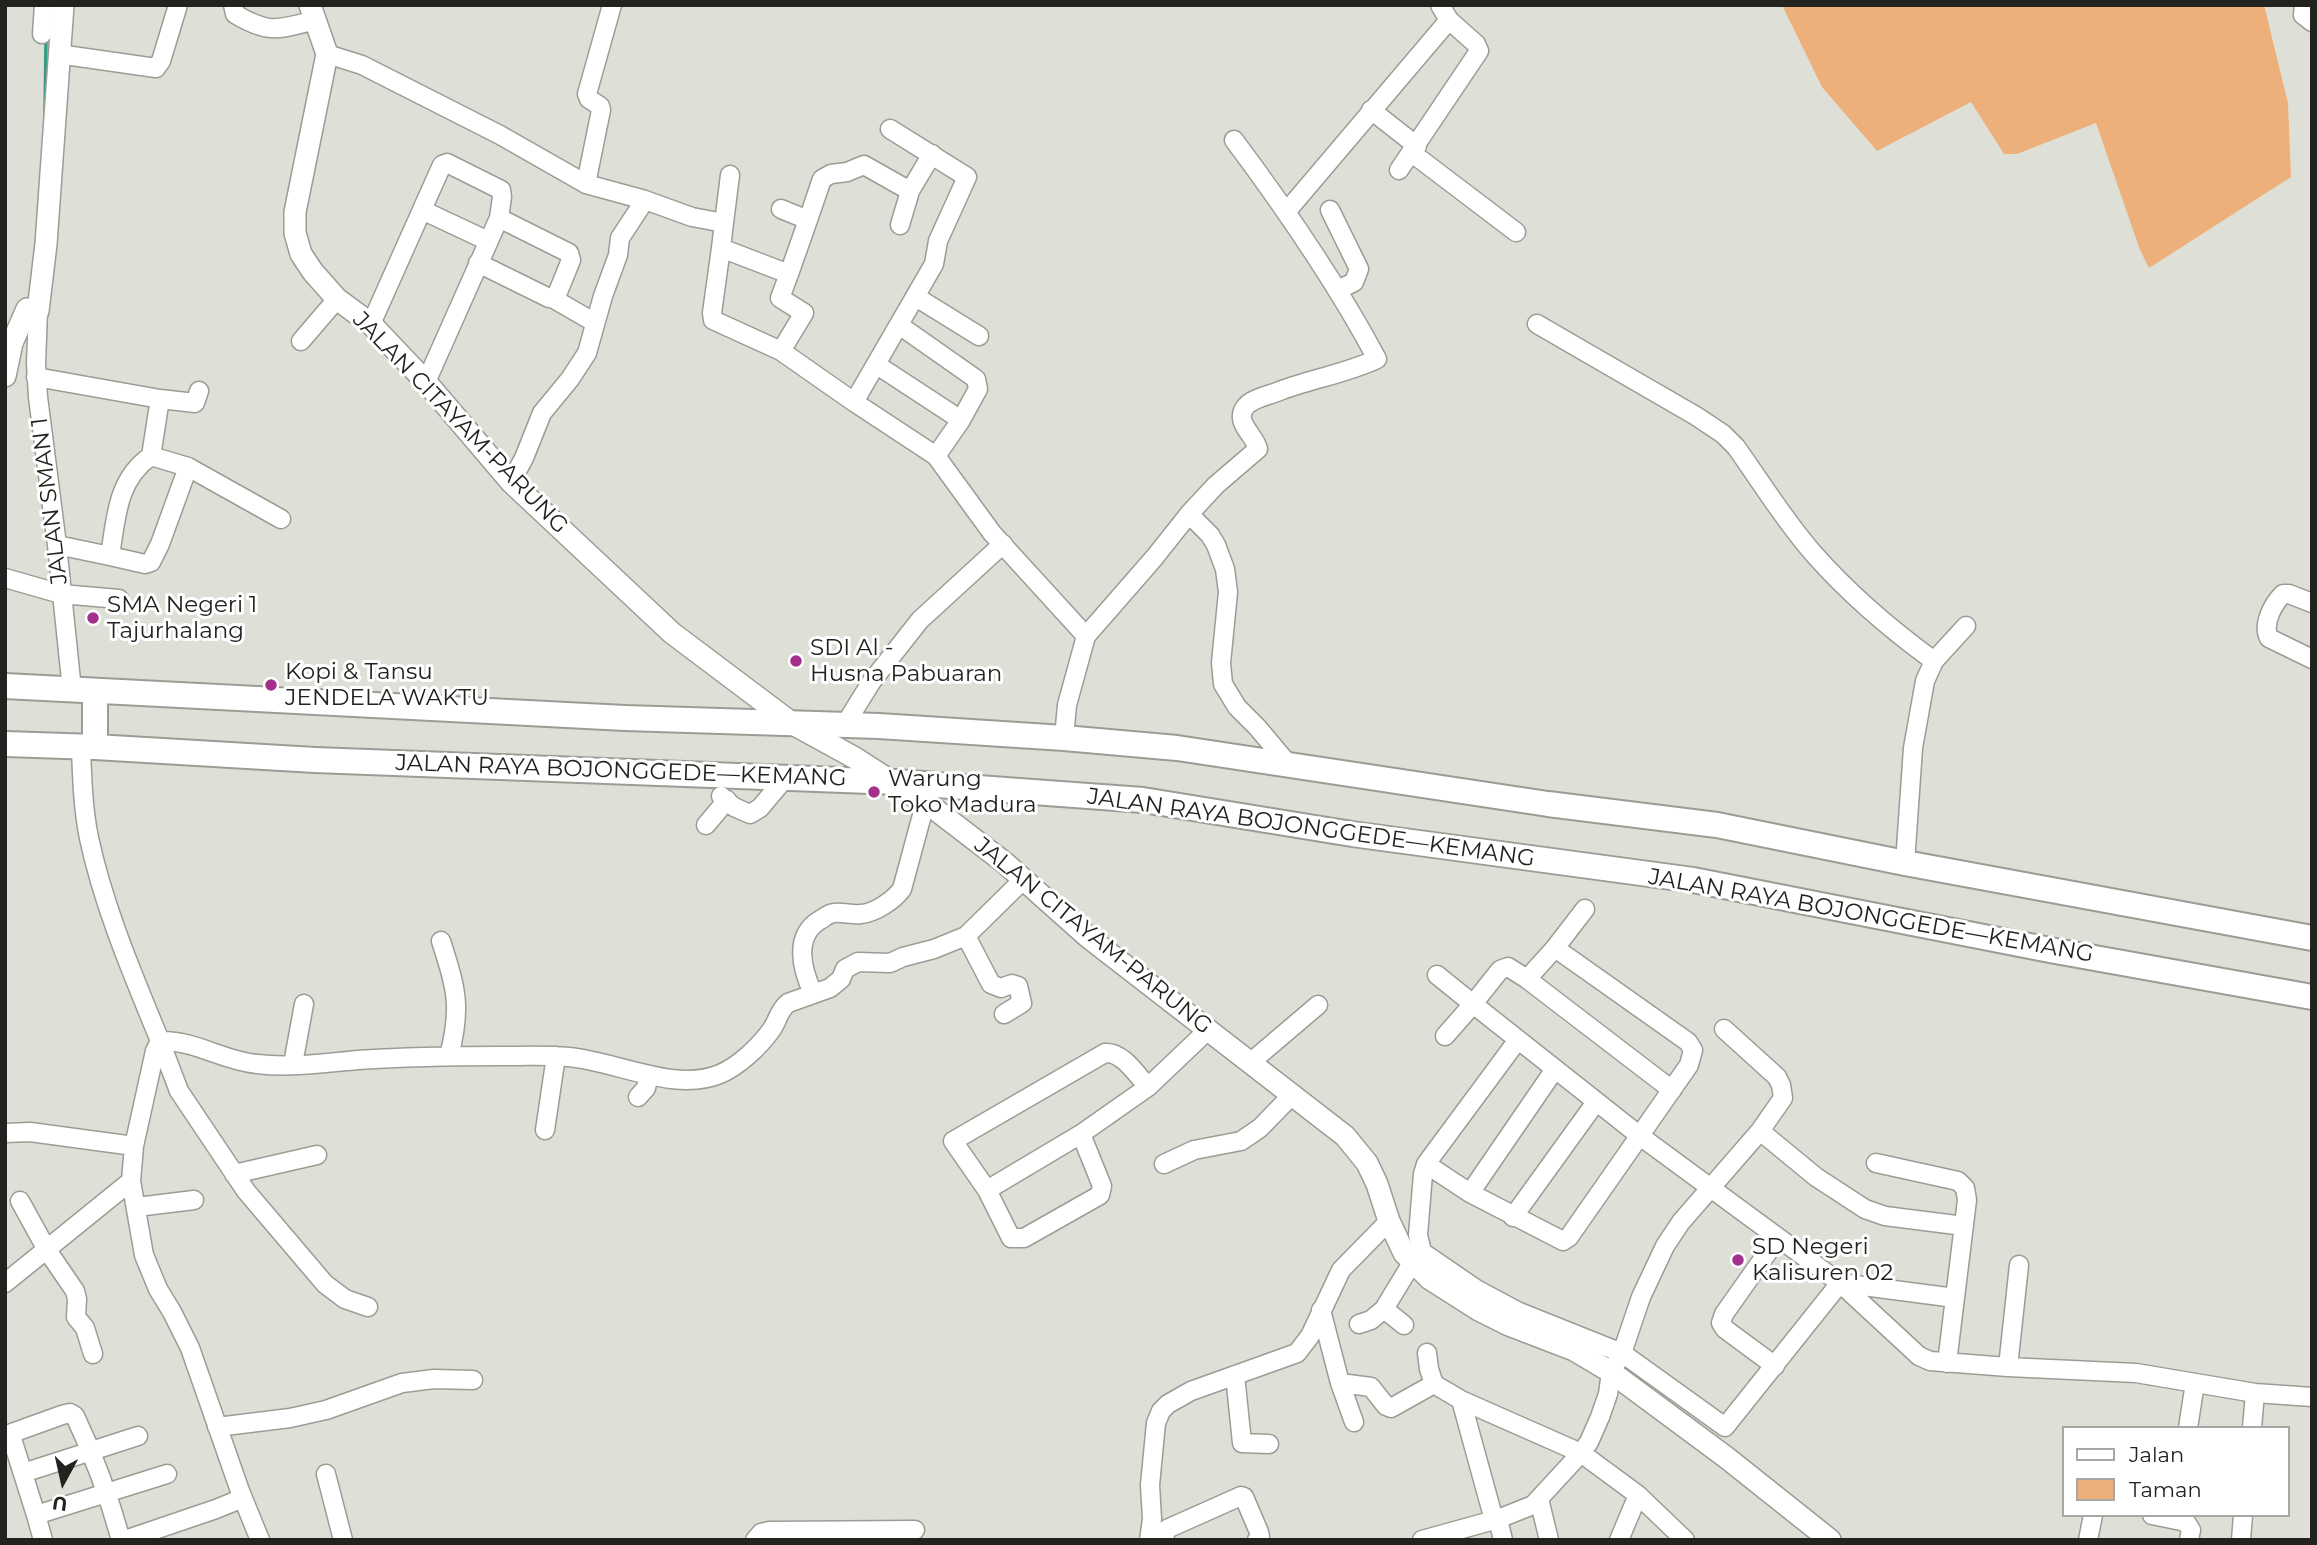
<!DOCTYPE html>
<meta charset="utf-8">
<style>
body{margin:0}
#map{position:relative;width:2317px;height:1545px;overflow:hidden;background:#dee0d8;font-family:Montserrat,sans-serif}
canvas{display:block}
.frame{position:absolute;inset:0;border:7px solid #22221f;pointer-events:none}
.legend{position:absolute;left:2062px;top:1426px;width:228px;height:91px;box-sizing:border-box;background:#fff;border:2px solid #a7a7a5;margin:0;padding:9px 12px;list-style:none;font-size:21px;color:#22221f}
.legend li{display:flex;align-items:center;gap:14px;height:35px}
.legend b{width:35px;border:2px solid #a7a7a5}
.north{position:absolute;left:28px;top:1447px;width:70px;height:70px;-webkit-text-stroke:5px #fff;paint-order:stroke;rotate:188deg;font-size:19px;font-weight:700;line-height:28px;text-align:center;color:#22221f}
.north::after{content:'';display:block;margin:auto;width:24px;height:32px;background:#22221f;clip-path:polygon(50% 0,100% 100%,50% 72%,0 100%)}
</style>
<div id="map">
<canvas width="2317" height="1545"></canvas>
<div class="frame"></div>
<ul class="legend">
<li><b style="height:9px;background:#fff"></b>Jalan</li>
<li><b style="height:19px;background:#edb07b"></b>Taman</li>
</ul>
<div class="north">U</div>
</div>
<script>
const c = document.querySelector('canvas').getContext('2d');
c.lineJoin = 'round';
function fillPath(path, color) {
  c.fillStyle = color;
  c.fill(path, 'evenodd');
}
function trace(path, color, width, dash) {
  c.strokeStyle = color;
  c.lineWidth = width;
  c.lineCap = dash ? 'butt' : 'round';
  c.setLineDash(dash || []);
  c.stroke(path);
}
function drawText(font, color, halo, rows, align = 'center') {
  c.font = font + ' Montserrat,sans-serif';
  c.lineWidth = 6;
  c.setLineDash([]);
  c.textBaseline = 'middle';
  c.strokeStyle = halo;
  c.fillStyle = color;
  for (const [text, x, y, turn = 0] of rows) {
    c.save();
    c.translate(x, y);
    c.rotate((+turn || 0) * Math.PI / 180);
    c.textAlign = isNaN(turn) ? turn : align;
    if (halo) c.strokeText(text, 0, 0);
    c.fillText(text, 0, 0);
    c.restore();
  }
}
fillPath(new Path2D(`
 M1782 5H2264L2288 103 2291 177 2149 268 2140 250 2096 123 2017 154H2004L1971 102 1877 151 1822 87Z`), '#edb07b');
trace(new Path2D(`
 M45 115 46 40`), '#349c82', 3.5);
const minor = new Path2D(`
 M233 5 235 14C270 35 279 29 316 20
 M2304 5 2303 15 2312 22
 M42 34 44 5
 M58 54 156 68 161 61 178 5
 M327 54 362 65 500 135 586 184 645 200 692 217 724 223 721 248 789 274 808 220 781 209
 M1371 110 1417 146
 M1412 153 1516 232
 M1399 170 1479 51 1476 44 1449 20 1440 5
 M586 184 601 110 600 106 589 99 587 94 612 5
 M422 210 488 241
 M1330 210 1359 269 1354 282 1338 290
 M1287 211 1449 20
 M808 220 822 179 831 174 847 172 864 165 910 191
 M724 223 730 175
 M900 225 910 191 932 154
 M721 248 712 313 713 320 781 351 854 402 934 264 938 241 967 177 890 129
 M478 263 549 298 555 297 558 292 571 260 569 253 499 218
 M916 297 979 336
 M552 298 592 321
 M38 311 36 363 38 397 57 545 72 690
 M371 324 442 165 447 163 501 190 502 197 499 218 426 382
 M1537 324 1696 416 1723 434 1736 447C1761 482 1784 520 1813 553 1849 594 1890 629 1934 661
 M301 341 337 299
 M781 351 804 313 780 298 789 274
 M877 365 961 420
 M36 377 160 399 195 403 199 391
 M854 402 936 456 961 420 978 389 976 379 899 325
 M151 456 160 399
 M936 456 992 533 1086 636
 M511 482 524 458 542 413 570 379 587 353 603 296 618 255 620 238 645 200
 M1189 514 1210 535 1216 545 1225 569 1228 592 1221 663 1223 684 1237 707 1257 727 1289 765
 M57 545 110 556C116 518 117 479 151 456L188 467 281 519
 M110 556 145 564 151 562 160 544 188 467
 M5 578 61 594 119 599
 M2312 603 2289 594H2283C2273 604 2262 624 2269 638L2312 659
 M844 726 872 681 920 620 1003 544
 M1064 738 1067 705 1086 636 1154 558 1189 514 1216 485 1258 449C1256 438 1240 426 1242 415 1242 410 1247 404 1251 402 1259 397 1269 395 1277 392 1310 379 1345 374 1377 359 1336 282 1287 211 1234 140
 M721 796 734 807 750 814 760 808 786 777
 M706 825 727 800
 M1905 863 1913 748 1925 681 1934 661 1966 626
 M966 936 991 984 1001 988 1012 984 1018 986 1022 1003 1004 1014
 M441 941C456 988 462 1007 449 1056
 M1555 948 1585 909
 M1437 975 1473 1004 1445 1036
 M813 993C802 970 793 936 820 920 824 918 829 913 834 913 843 912 852 915 861 914 875 913 894 900 902 889L925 804
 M1517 1041 1426 1164 1470 1193 1563 1241 1569 1237 1689 1065 1693 1050 1688 1042 1555 948 1527 979
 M1251 1062 1318 1005
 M293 1064 304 1004
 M638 1097 646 1088 649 1075
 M545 1130 556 1056
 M1760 1131 1816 1177 1865 1209 1885 1216 1964 1226
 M5 1133 30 1132 134 1146
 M1081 1134 1102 1186 1100 1195 1024 1238H1011L987 1190 953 1141 1105 1053C1122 1051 1137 1075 1148 1087
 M1876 1163 1958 1181 1965 1188 1967 1200 1947 1363
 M1164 1164 1194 1150 1241 1141 1260 1128 1293 1094
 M1426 1164 1423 1174 1418 1235 1422 1252 1476 1289 1517 1311 1622 1353 1725 1427 1840 1283 1640 1136 1473 1004 1500 970 1508 967 1527 979 1672 1090
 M234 1174 317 1155
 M131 1181 144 1255 158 1289 172 1312 190 1348 240 1491 260 1540
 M987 1190 1081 1134 1148 1087 1208 1030
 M1470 1193 1555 1069
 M20 1201 47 1250 75 1291 77 1299 76 1317 85 1328 93 1354
 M137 1207 194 1200
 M1513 1217 1596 1102
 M5 1283 131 1181 134 1146 155 1051 160 1041C133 975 104 908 89 838 83 809 82 777 81 747
 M1840 1283 1919 1356 1930 1361 2008 1367 2136 1373 2255 1393 2312 1397
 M1840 1283 1955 1298
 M368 1307 345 1299 325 1284 246 1191 179 1091 160 1041C195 1040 223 1061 257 1064 290 1068 325 1063 358 1060 405 1057 453 1056 501 1056 523 1056 547 1055 569 1057 615 1061 675 1093 720 1074 739 1066 760 1046 772 1029 778 1020 779 1010 788 1003L830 988 841 979 845 969 858 962 890 963 903 957 934 949 966 936 1024 879
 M1321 1310 1340 1383 1371 1387 1386 1406 1391 1408 1434 1384
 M1359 1324 1371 1320 1384 1309
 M1404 1325 1384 1309 1412 1263
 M1427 1353 1429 1369 1434 1384 1461 1400 1581 1453 1638 1495 1685 1540
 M1775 1366 1725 1329 1721 1323 1724 1314 1777 1239
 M2008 1367 2019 1265
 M1235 1375 1242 1443 1269 1444
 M1340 1383 1354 1422
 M1461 1400 1494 1520
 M217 1427 290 1418 326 1410 402 1383 434 1379 473 1380
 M2188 1428 2195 1383
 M2252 1428 2255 1393
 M23 1473 138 1436
 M326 1474 343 1540
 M1539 1499 1549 1540
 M36 1515 43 1540
 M2152 1515 2186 1522 2191 1530 2189 1540
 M1498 1519 1503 1540
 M121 1540C109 1497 94 1456 75 1416L70 1413 62 1415 12 1433V1439L36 1515 167 1474
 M125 1540 216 1509 243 1498
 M755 1540 761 1533 769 1531 915 1530
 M1149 1540 1152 1519 1150 1485 1156 1423 1161 1411 1168 1404 1191 1391 1297 1353 1310 1336 1341 1270 1389 1221
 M1163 1540 1167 1529 1241 1496 1244 1497 1259 1532 1260 1537 1257 1540
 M1422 1540 1498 1519 1533 1505 1581 1453 1589 1442 1600 1417 1608 1394 1611 1372 1622 1353 1641 1297 1665 1246 1681 1222 1760 1131 1783 1098 1781 1085 1777 1077 1724 1029
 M1619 1540 1638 1495
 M2088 1540 2093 1515
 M2241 1540 2243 1515`);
const major = new Path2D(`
 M310 5 327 54 295 212V233L301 254 313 272 337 299 371 324 426 382 511 482 672 633 793 724 855 758 936 810 1005 863 1088 937 1345 1136 1367 1163 1377 1184 1389 1221 1404 1253 1430 1279 1477 1309 1509 1325 1574 1350 1611 1372 1727 1458 1830 1540
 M5 376 12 343 27 309 38 311 46 244 63 5`);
const highway = new Path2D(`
 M5 686 625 718 879 726 1064 738 1177 748 1548 804 1717 825 1905 863 2312 938
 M95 692V747
 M5 744 95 747 315 760 896 782 1143 800 1352 834 1693 880 2050 950 2312 997`);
trace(minor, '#9b9d95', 21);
trace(major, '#9b9d95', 24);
trace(highway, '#9b9d95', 28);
trace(minor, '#fff', 18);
trace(major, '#fff', 21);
trace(highway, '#fff', 24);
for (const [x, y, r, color] of [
 [93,618,7,"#a4308b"],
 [796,661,7,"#a4308b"],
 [271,685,7,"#a4308b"],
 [874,792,7,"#a4308b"],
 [1738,1260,7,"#a4308b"]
]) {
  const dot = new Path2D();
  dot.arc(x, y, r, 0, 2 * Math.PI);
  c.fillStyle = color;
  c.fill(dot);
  trace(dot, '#fff', 2.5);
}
drawText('23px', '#22221f', '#fff', [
 ["JALAN CITAYAM-PARUNG",460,423,46],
 ["JALAN SMAN 1",50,501,-97],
 ["JALAN RAYA BOJONGGEDE—KEMANG",621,771,2],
 ["JALAN RAYA BOJONGGEDE—KEMANG",1311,828,8],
 ["JALAN RAYA BOJONGGEDE—KEMANG",1871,916,10],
 ["JALAN CITAYAM-PARUNG",1093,936,39]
]);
drawText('23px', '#22221f', '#fff', [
 ["SMA Negeri 1",107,605],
 ["Tajurhalang",107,631],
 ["SDI Al -",810,648],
 ["Husna Pabuaran",810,674],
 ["Kopi & Tansu",285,672],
 ["JENDELA WAKTU",285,698],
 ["Warung",888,779],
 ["Toko Madura",888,805],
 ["SD Negeri",1752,1247],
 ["Kalisuren 02",1752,1273]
], 'left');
</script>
